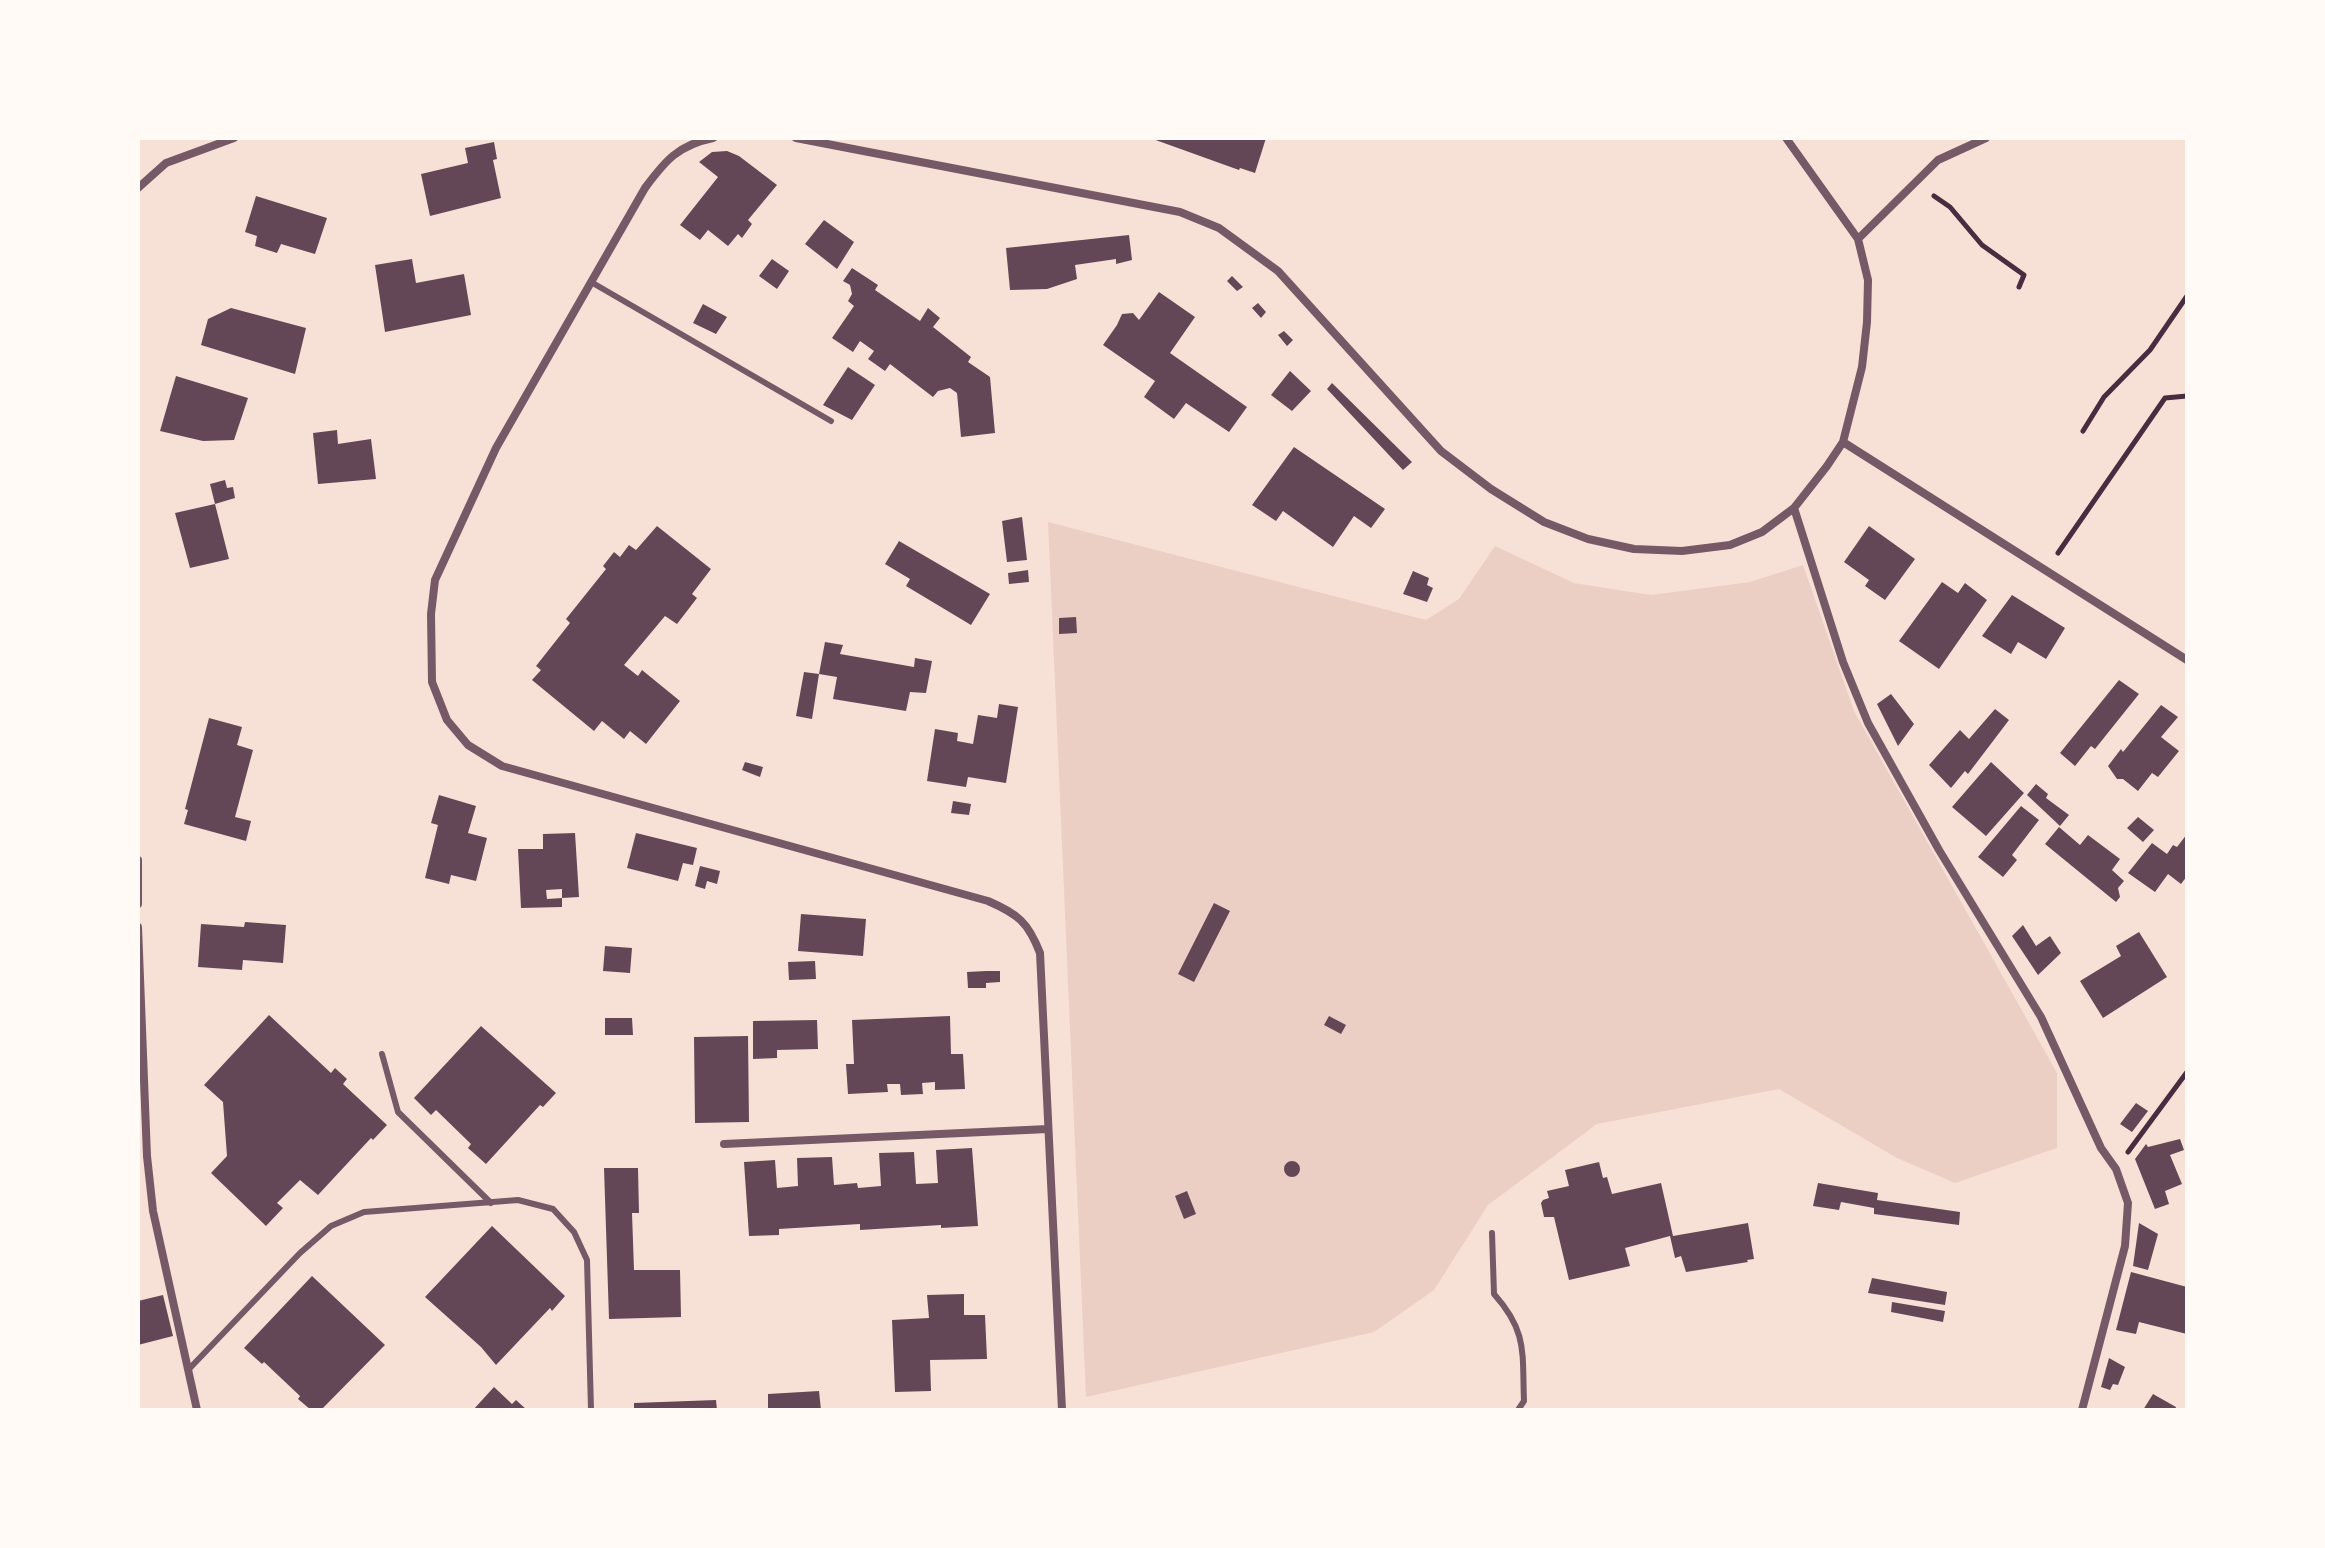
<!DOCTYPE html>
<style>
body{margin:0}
#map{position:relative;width:2325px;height:1548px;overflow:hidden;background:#f7e1d7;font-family:"Space Grotesk",sans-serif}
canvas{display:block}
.frame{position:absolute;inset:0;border:140px solid #fffaf5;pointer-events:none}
</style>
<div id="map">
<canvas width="2325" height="1548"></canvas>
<div class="frame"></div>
</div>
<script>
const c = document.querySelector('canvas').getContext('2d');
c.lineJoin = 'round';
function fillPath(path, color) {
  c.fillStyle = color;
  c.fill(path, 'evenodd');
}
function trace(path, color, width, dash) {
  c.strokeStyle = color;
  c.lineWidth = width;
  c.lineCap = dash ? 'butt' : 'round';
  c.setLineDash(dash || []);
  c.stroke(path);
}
fillPath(new Path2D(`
 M1048 522 1426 620 1459 599 1495 546 1574 583 1651 595 1750 582 1803 565 1854 711 2057 1073V1148L1955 1183 1897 1158 1779 1089 1597 1124 1488 1205 1434 1290 1374 1332 1086 1397Z`), '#ebcfc5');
fillPath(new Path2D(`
 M1150 138H1266L1255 173 1240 168 1239 170Z
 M494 142 497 159 493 160 501 198 430 216 421 174 468 163 465 148Z
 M727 151 739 156 777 185 748 220 752 224 742 238 738 234 728 246 708 230 700 240 680 225 718 177 699 162 712 152Z
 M256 196 327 218 315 254 281 244 277 253 255 246 257 236 245 232Z
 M824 220 854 242 837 269 805 244Z
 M1129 235 1132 260 1116 264V259L1075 265 1077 279 1047 289 1010 290 1006 248Z
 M412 259 416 283 464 274 471 315 385 332 375 265Z
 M772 259 789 271 777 289 759 276Z
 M852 268 878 285 875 290 920 321 928 308 940 318 933 327 971 357 968 362 990 377 995 433 961 437 957 393 950 388 938 391 933 397 890 364 885 371 868 359 874 351 860 341 853 352 832 338 854 306 848 301 852 294 850 285 843 281Z
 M1232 276 1243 287 1237 291 1227 281Z
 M1159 292 1195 317 1170 353 1247 407 1229 432 1186 403 1174 419 1144 397 1155 381 1103 345 1117 325 1122 314 1133 313 1139 320Z
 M1258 303 1266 312 1261 318 1252 308Z
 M703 304 727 317 716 334 693 323Z
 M231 308 306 328 295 374 201 345 208 319Z
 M1284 331 1293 340 1287 346 1278 335Z
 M848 367 875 385 852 420 823 405Z
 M1290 371 1311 391 1292 411 1271 395Z
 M176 376 248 398 234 440 203 441 160 431Z
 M1332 383 1412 462 1403 470 1327 389Z
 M337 430 338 444 371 439 376 479 318 484 313 433Z
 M1294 447 1385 509 1371 528 1354 516 1333 547 1283 511 1276 521 1252 505Z
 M225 480 227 488 233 487 235 498 215 504 210 484Z
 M215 504 229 559 190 568 175 513Z
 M1022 517 1027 560 1007 562 1002 521Z
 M657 526 711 569 692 594 697 598 677 624 665 616 624 665 638 676 642 670 680 701 646 744 630 731 624 739 602 721 594 731 532 680 541 670 536 666 570 623 566 619 606 569 603 566 614 552 620 557 629 545 636 550Z
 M1869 526 1915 559 1885 600 1865 586 1869 580 1844 562Z
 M899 541 990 594 971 625 906 586 910 579 885 564Z
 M1028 570 1029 582 1009 584 1008 573Z
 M1413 571 1429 578 1427 585 1433 588 1427 602 1403 594Z
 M1942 582 1958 593 1965 583 1987 600 1939 669 1899 641Z
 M2012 595 2065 628 2046 659 2018 642 2011 654 1982 636Z
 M1076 617 1077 633 1059 634V618Z
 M825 642 843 645 840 654 914 667 915 658 932 661 926 693 910 692 906 711 833 699 837 677 819 674Z
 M804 672 819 674 812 719 796 716Z
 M2119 680 2139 694 2095 749 2091 746 2075 766 2060 753Z
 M1891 694 1914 724 1898 746 1877 704Z
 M999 704 1018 707 1006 783 968 777 966 787 927 781 935 729 958 733 957 741 973 744 978 715 997 718Z
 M2161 705 2178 717 2161 737 2179 751 2158 777 2152 773 2138 791 2123 779H2117L2108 766 2121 749 2123 752Z
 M1995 709 2009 720 1968 774 1965 771 1951 788 1929 765 1960 730 1969 739Z
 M209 718 242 727 237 745 253 750 235 817 251 821 246 841 184 824 188 810 185 809Z
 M745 762 763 767 760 777 742 770Z
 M1991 762 2024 793 1986 836 1952 807Z
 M2036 784 2048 794 2046 798 2069 815 2060 826 2027 795Z
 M439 795 476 806 468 833 487 838 476 881 451 875 449 884 425 878 438 825 431 823Z
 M953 801 971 804 969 815 951 813Z
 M2021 806 2039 820 2012 855 2017 860 2003 877 1978 857Z
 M2138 817 2154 830 2143 842 2127 828Z
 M2059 827 2080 845 2088 835 2120 859 2112 870 2124 881 2118 888 2120 897 2116 902 2045 844Z
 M575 833 579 897 562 898V889L546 890 547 899 562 898V907L521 908 518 849H543V834Z
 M636 833 697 848 693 865 683 863 678 881 627 868Z
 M2187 834V876L2181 884 2168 874 2155 892 2128 873 2152 843 2167 854 2173 845 2177 847Z
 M700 866 720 871 717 884 707 881 705 889 695 886Z
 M1214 903 1230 911 1194 982 1178 974Z
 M801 914 866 919 863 956 798 951Z
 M245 922 286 925 283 963 243 960 242 970 198 967 201 924 244 927Z
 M2023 925 2036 946 2050 936 2061 953 2038 975 2012 936Z
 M2139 932 2167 977 2103 1018 2080 981 2121 956 2116 946Z
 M605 946 632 948 630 973 603 971Z
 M815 961 816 979 789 980 788 962Z
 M986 971H1000V982L986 983V988H968L967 972Z
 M269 1015 331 1073 335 1068 347 1079 343 1084 387 1125 373 1140 371 1138 318 1195 300 1180 277 1203 283 1208 266 1226 211 1173 227 1156 223 1102 204 1085Z
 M950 1016 951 1054H963L965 1089 935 1090V1082L922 1083 923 1094 901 1095 900 1084H887L888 1092 848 1094 846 1064H854L852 1020Z
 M1329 1016 1346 1025 1341 1034 1324 1025Z
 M605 1018H632L633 1035H605Z
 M817 1020 818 1049 777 1050V1058L753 1059V1021Z
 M481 1026 556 1093 543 1107 540 1105 486 1164 468 1148 471 1144 436 1110 431 1115 414 1098Z
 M748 1036 749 1122 695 1123 694 1037Z
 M2136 1103 2148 1111 2132 1132 2120 1124Z
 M2180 1139 2184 1150 2170 1155 2182 1184 2165 1191 2169 1204 2155 1209 2135 1159 2146 1144 2148 1147Z
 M972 1148 978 1226 941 1228V1225L860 1230V1224L779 1229V1235L749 1236 744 1162 775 1160 777 1188 798 1186 797 1158 832 1157 834 1185 857 1183 858 1188 881 1186 879 1153 914 1152 916 1184 938 1183 936 1150Z
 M1284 1169a8 8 0 1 1 16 0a8 8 0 1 1-16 0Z
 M1599 1162 1603 1178 1607 1177 1612 1194 1661 1183 1673 1236 1748 1223 1754 1259 1747 1260 1748 1262 1686 1272 1681 1256 1675 1258 1670 1236 1625 1248 1630 1266 1569 1280 1554 1217H1544L1541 1203 1543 1200 1549 1198 1547 1191 1569 1186 1565 1170Z
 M604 1168H638L639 1213H632L634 1270H680L681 1317 609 1319Z
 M1818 1183 1878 1193 1877 1200 1960 1212 1959 1225 1874 1214V1208L1841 1202 1839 1210 1813 1206Z
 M1187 1191 1196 1214 1184 1219 1175 1196Z
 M2139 1223 2158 1234 2148 1270 2133 1266Z
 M492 1226 565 1296 552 1311 550 1308 496 1365 481 1347 425 1297Z
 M2131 1272 2187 1287V1334L2139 1322 2136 1334 2116 1330Z
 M312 1276 385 1345 321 1410H311L298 1399 300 1396 264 1362 262 1364 244 1348Z
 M1872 1278 1947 1292 1945 1305 1868 1293Z
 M964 1294V1315H985L987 1359 930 1360 931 1391 895 1392 892 1320 929 1318 927 1295Z
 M163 1295 173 1336 138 1345V1301Z
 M1892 1302 1945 1311 1943 1322 1891 1312Z
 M2109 1358 2125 1367 2118 1385 2113 1384 2110 1390 2101 1387Z
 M494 1387 512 1404 516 1400 527 1410H473Z
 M819 1391 821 1410H768V1394Z
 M2153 1394 2176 1407 2175 1410H2143Z
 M716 1400 717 1410H634V1403Z`), '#644757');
trace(new Path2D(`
 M1934 196 1950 207 1982 245 2024 275 2019 287
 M2083 431 2104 397 2150 350 2187 296
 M2058 553 2165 398 2187 396
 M2128 1152 2187 1072`), '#4a2c40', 5);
trace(new Path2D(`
 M591 282 831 421
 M382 1054 398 1112 491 1203
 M1492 1233 1494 1294C1528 1332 1522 1353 1524 1401L1518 1410
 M189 1369 300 1253 331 1226 364 1212 518 1200 553 1209 574 1232 587 1260 591 1410`), '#755966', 6);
trace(new Path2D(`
 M713 138C678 145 665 161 645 188L496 448 435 580 431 614 432 682 447 720 468 745 502 766 988 901C1018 914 1028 922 1040 953L1062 1410
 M796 138 1180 212 1219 228 1278 271 1441 451 1491 489 1544 522 1588 539 1634 549 1682 551 1730 545 1762 532 1794 508 1827 466 1843 442 1862 367 1867 322 1868 280 1858 239 1786 138
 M138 188 166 163 234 138
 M1858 239 1938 160 1986 138
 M1843 442 2187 660
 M1794 508 1843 662 1868 723 1939 850 2041 1017 2101 1148 2116 1169 2128 1203 2125 1246 2082 1410
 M138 860V904
 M138 927 147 1156 153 1211 197 1410
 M724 1144 1048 1129`), '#755966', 8);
</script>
